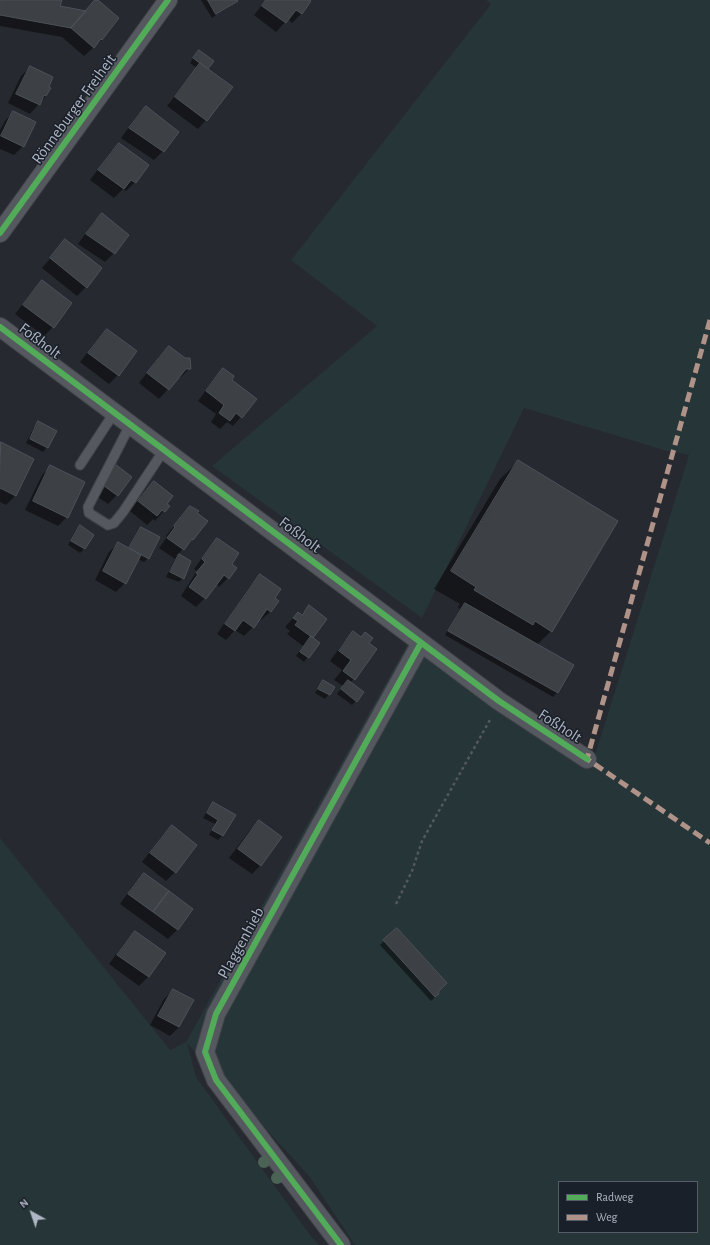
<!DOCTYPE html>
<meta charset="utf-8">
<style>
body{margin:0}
#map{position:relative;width:710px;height:1245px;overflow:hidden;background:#262a30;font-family:"Alegreya Sans",sans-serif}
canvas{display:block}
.legend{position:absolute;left:558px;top:1181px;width:140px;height:52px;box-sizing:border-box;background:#1a202a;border:1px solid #555c67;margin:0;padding:5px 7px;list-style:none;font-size:12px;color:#aeb6c3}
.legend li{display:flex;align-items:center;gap:8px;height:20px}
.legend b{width:20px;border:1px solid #555c67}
.north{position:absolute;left:12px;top:1193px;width:40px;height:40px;-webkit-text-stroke:3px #1a202a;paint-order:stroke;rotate:320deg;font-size:11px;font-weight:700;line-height:16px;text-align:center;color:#aeb6c3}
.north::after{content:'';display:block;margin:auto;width:14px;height:18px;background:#aeb6c3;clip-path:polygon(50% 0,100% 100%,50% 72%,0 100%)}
</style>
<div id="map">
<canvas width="710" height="1245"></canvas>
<ul class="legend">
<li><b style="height:5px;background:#51ab58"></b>Radweg</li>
<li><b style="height:5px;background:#af9288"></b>Weg</li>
</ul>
<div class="north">N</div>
</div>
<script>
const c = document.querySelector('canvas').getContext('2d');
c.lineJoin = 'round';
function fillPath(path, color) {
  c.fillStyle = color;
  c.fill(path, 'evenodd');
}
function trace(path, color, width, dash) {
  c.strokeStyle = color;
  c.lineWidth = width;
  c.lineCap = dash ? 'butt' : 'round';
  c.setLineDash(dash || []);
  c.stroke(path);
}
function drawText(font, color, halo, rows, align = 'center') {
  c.font = font + ' "Alegreya Sans",sans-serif';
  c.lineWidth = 3;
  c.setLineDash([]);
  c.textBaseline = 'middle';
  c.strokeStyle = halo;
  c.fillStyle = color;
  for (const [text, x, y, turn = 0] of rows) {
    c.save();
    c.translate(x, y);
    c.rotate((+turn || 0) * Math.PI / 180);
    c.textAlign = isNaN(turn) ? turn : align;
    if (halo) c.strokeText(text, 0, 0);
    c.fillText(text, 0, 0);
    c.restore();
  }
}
fillPath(new Path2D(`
 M486 0H710V1245H355L309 1176 187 1043 196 1077 310 1235 319 1245H0V838L170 1050 186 1042 407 645 486 702 591 768 689 455 664 450 524 408 422 618 212 466 377 326 291 260 491 4ZM559 1182H697V1232H559Z`), '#263537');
fillPath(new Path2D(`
 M0 0H61L59 7 85 11 97 0 118 18 102 40 84 56 62 37 0 26Z
 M201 0H207L216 15 212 18Z
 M209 0H236V1L232 5 217 14Z
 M266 0H308L310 2 301 14 292 23 288 19 276 32 254 15Z
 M195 55 207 69 206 120 198 129 167 106 197 68 190 63Z
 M30 67 49 88 46 96 30 114 8 103 21 76Z
 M146 107 178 132 163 151 154 160 121 138 137 116Z
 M14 112 23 146 14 155 0 149V130L5 121Z
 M119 144 147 165 135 182 126 191 123 189 114 198 90 180 110 153Z
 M102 214 114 253 105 262 78 244 93 223Z
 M65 241 86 287 77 296 42 268Z
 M42 282 53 327 44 336 15 314 33 291Z
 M107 330 118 375 109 384 80 362 98 339Z
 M169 347 190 368 181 377 178 378 159 399 139 383 160 356Z
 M223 370 230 380 241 417 233 426 227 422 220 429 211 422 216 414 198 401 214 379Z
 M38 423 47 447 43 452 26 443 34 427Z
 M1 443 33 459 15 496 6 505 0 502Z
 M518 462 551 631 537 645 572 665 557 693 553 697 445 635 460 609 458 607 460 604 434 589 500 479Z
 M51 466 67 517 58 526 25 510 42 475Z
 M106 474 131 477 117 495 108 504 92 493Z
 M154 482 168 506 155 521 153 519 147 525 130 511 145 491Z
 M190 507 196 514 206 521 192 540 177 555 190 561 183 578 179 582 166 577 175 559 159 548 167 537 166 536 182 516Z
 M80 526 85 548 80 553 68 545 76 530Z
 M141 528 148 558 144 562 138 559 125 583 116 592 95 580 109 552 118 544 128 549 137 532Z
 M218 539 231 564 228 578 219 587 216 584 205 598 196 607 181 596 197 571 194 569 209 548Z
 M260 576 274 598 278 601 270 612 261 620 259 619 253 627 244 636 235 630 226 640 217 634 251 585Z
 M309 607 311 638 319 643 304 662 296 656 303 646 287 634 290 631 285 627 298 613 301 615Z
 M353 633 368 643 354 679 350 683 356 701 352 705 337 694 343 686 334 680 342 670 330 661 344 642Z
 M323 681 334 687 325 699 315 693Z
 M214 803 234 815 222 836 218 840 209 835 215 824 203 818 209 808Z
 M259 821 261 865 252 874 229 858 250 830Z
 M172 826 175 872 166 881 142 862 163 835Z
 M144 874 192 909 177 930 168 939 120 904 135 883Z
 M135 932 164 953 148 977 139 986 109 964 126 941Z
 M384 941 438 994 431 1001 380 945Z
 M173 990 179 1027 170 1036 150 1025 164 999Z`), '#0007');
const building = new Path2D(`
 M0 0H62L60 6 86 11 71 28 0 15Z
 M95 0H98L119 18 102 40 101 39 94 48 71 28Z
 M208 0H237L238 1 216 14Z
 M266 0H310L311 1 302 14 296 10 286 23 262 6Z
 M199 50 214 61 208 69 193 58Z
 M200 63 233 87 207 121 175 97Z
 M30 66 53 77 49 87 51 88 46 96 44 95 40 105 16 94Z
 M146 106 179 132 164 152 129 128Z
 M13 111 36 122 24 147 1 136Z
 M119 143 149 165 136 183 131 180 124 189 98 170Z
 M102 213 129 235 115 254 86 234Z
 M65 239 102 268 87 288 50 258Z
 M42 280 72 303 54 328 23 305Z
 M107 329 137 351 119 376 88 353Z
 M169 346 185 358H190L191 369H186L169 390 147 373Z
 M223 368 234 376 232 380 257 399 242 418 236 413 230 421 219 413 224 405 206 391Z
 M38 421 57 431 48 448 30 439Z
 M1 442 34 459 16 496 0 488Z
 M518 460 618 521 552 632 535 621 533 625 474 590 476 587 451 571Z
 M115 464 132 477 118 496 100 483Z
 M50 465 85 482 68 518 33 501Z
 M154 481 173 496 167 504 170 506 165 512 162 510 157 516 138 501Z
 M190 506 199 511 197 513 208 521 193 540 192 539 184 550 167 538 175 527 174 526Z
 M80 525 94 535 85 549 71 541Z
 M141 527 160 537 149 559 129 548Z
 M217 538 239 553 232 564 237 568 229 579 224 575 206 599 189 587 198 574 196 573 205 562 202 559Z
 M118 542 141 555 126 584 103 571Z
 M179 554 191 561 184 579 170 572Z
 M260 574 281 589 275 598 279 601 271 612 267 609 254 628 243 620 235 631 225 624Z
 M465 603 574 665 558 693 448 631Z
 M309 605 327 619 313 638 295 625 298 621 293 618 298 612 302 615Z
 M353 631 361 637 365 632 373 638 369 643 377 649 355 680 343 671 351 660 339 651Z
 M311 636 320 643 309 658 300 652Z
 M323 680 335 687 330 695 318 689Z
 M348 680 364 692 357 702 341 689Z
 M213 802 236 815 223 836 212 830 218 820 207 813Z
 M259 820 282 837 261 866 238 849Z
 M172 825 197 845 176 873 150 853Z
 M144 873 169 891 153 912 128 894Z
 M169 891 193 909 178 930 153 912Z
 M397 928 447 983 438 992 439 994 435 997 383 940Z
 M135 931 166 953 149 977 117 955Z
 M173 989 194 1000 179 1027 158 1016Z`);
fillPath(building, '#3d4045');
trace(building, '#4d5159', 1);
const service = new Path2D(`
 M130 425 88 507 89 513 108 525 114 523 123 512 164 450
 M80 465 114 413`);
const minor = new Path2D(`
 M0 233 168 0
 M0 327 499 701 587 759
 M341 1245 216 1080 205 1052 216 1014 421 643`);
trace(service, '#424449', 11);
trace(minor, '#424449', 20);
trace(new Path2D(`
 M396 904 412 871 422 841 491 718`), '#53585d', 2.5, [3, 3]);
trace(service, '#55585f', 9);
trace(minor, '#55585f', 18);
trace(new Path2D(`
 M710 320 587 759 710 843`), '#af9288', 5, [10, 5]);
trace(new Path2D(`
 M0 233 168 0
 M0 327 499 701 587 759
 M341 1245 216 1080 205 1052 216 1014 421 643`), '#51ab58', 6);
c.fillStyle = '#4a6354';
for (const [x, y] of [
 [264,1162],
 [277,1178]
]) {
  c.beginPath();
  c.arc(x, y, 6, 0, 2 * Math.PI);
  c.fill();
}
drawText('16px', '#aeb6c3', '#1a202a', [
 ["Rönneburger Freiheit",74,109,-54],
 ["Foßholt",40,341,37],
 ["Foßholt",300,535,37],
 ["Foßholt",560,726,33],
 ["Plaggenhieb",241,943,-61]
]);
</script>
